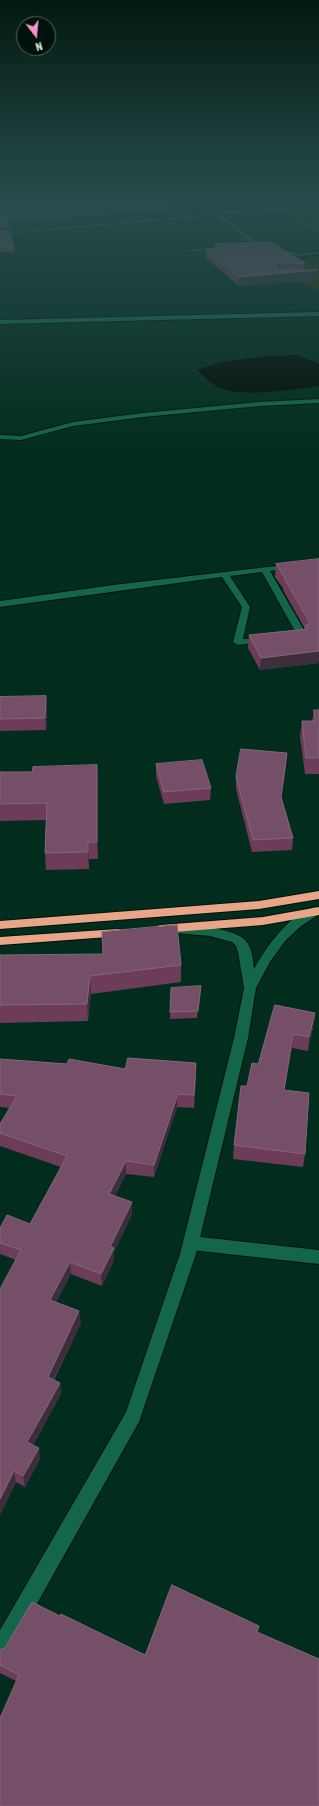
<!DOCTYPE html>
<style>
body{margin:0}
#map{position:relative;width:319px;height:1806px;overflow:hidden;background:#022d1e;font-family:"Asap Condensed",sans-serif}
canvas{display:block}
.north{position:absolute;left:16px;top:16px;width:40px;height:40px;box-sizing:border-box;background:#00120a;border:1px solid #4f685c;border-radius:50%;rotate:164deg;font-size:11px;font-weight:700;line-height:16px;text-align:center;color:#c5e9d7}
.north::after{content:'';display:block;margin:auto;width:14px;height:18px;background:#f790cd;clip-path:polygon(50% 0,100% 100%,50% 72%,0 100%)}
</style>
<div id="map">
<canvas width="319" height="1806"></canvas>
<div class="north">N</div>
</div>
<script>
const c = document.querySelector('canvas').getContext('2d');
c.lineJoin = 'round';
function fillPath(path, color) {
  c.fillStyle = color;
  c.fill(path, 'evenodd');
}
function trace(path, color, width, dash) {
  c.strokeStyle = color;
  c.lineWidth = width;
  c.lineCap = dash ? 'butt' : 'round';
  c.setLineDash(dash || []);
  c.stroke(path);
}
fillPath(new Path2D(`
 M319 206V232L283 209Z
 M319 262V292L277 266Z`), '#343104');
fillPath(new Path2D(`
 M297 355 319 364V386C292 390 238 399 214 385 208 381 203 375 197 370L221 362 268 356Z`), '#020e08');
const street = new Path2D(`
 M319 204V206L284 209 319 231V234L279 210 222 215 261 246 300 254 319 252V254L300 256 257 248 217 216 0 235V233Z
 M222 247 224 249 179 252 177 251Z
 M319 312V316L0 324V320Z
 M319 399V403L260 406 143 417 73 426 21 440 0 439V435L21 436 73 422 143 413 260 402Z
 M319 561V565L270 571 307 635C303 639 292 640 287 636L289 634 296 633 262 572 230 576 250 607 243 639 267 637 269 639 267 641 264 642 238 645 233 642 242 607 222 577 0 607V601L113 585Z
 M191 1236 319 1250V1264L191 1250 185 1248 183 1243 185 1238Z`);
const secondary = new Path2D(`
 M315 907 319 908V914L300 927 285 941 270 962 256 988 248 1038 196 1254 139 1422 7 1657 0 1660V1630L126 1412 180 1254 234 1038 244 988 238 952 236 946 232 942 210 936 175 933 171 932 169 929 171 926C184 922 236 929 245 940 252 947 253 959 254 969 266 947 289 914 315 907Z`);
const highway = new Path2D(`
 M319 891V899L259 909 0 929V921L259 901Z
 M319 907V915L263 925 161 933 157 932 155 929 157 926 161 925 263 917Z
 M118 929 122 930 124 933 122 936 0 945V937Z`);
trace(street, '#00120a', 2);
trace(secondary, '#00120a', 2);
trace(highway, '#00120a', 2);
fillPath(street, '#136649');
fillPath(secondary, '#136649');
fillPath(highway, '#e9a587');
fillPath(new Path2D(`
 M0 205 173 210 76 218V219L12 223 6 218 8 226V231L0 232Z
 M0 232 14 247V252H0Z
 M215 244 305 263 304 270 317 280 239 286 206 258V249L214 248Z
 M319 559V663L260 670 248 648 249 635 305 629 283 590V588L275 577 276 564Z
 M46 696 47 708 46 730 0 731V697Z
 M314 710H319V774H305L300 737 302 721H312Z
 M156 764 211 788 210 800 164 804 156 776Z
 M97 765 98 782V859H89V869L46 870 45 853 46 820 0 821V772H32Z
 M286 765 281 798 293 838 292 850 252 852 236 789V777Z
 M0 955 181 965V982L91 994 88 1021 0 1023Z
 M201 986 197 1018 170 1019 171 988Z
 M315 1013 313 1027 308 1051 292 1048 284 1090 305 1154 303 1167 233 1159 234 1145 247 1086 258 1064Z
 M0 1059 125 1069 196 1076 194 1108 177 1107 154 1177 126 1174 115 1196 132 1202V1214L114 1252V1260L102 1286 71 1274 56 1302 81 1323 54 1380 60 1383 61 1394 33 1445 40 1459 25 1487 16 1482 0 1515 16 1260 0 1254V1228L30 1224 61 1167 0 1146V1124L10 1108 0 1107Z
 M60 1616 145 1655 258 1632 16 1681 0 1673V1650L5 1648Z`), '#6c3c59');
fillPath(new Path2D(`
 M173 205V210L76 218V219L12 223 11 219Z
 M8 226V231L0 232V227Z
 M280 263 279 272 318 270 317 280 239 286V277L275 266Z
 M319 651V663L260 670 261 658Z
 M46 696 47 708 46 730 45 718Z
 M287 753 286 765 280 809 281 797Z
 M97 765 98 782V859L97 842Z
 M88 842 89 859V869L88 852Z
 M90 976 91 994 88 1021 87 1004Z
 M315 1013 313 1027 308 1051 309 1037Z
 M293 1034 292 1048 282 1104 284 1090Z
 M178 1094 177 1107 154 1177V1165Z
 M126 1161V1174L110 1206 109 1194Z
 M132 1202V1214L114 1252V1260L102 1286 101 1274 110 1247Z
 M70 1262 71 1274 51 1312 50 1300Z
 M79 1311 81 1323 49 1388 48 1377Z
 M60 1383 61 1394 29 1453 27 1442Z
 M39 1448 40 1459 25 1487 23 1476Z
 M14 1471 16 1482 0 1515V1499Z`), '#3d2e3c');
const building = new Path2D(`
 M18 202H169L173 205 75 214 76 215 11 219 4 213 8 226 0 227V205Z
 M9 231 14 247H0V232Z
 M270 242 305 263H280L275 266 279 270H318L239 277 206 249 220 248 215 244Z
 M319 559V651L261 658 249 635 307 629 305 626 310 623 284 578H285L276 564Z
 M46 696 45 718 0 719V697Z
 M314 710H319V758H306L302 721H315Z
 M241 749 287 753 281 797 293 838 253 840 236 777Z
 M202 760 211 788 164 792 156 764Z
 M97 765V842H88V852L45 853 47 803 0 804V772H32L33 767Z
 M177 925 181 965 90 976 87 1004 0 1005V955L103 954 102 932Z
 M201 986 198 1011 170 1012 171 988Z
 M275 1005 315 1013 309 1037 293 1034 284 1090 309 1093 305 1154 234 1145 241 1086H247L252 1063 258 1064Z
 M128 1058 196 1063 194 1095 178 1094 154 1165 126 1161 109 1194 132 1202 110 1247 114 1248 101 1274 70 1262 50 1300 79 1311 48 1377 60 1383 27 1442 39 1448 23 1476 14 1471 0 1499V1289L21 1250 0 1243V1228L7 1215 30 1224 67 1156 0 1133V1124L17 1096 0 1094V1059L67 1064 69 1059 125 1069Z
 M172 1585 259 1626 257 1632 319 1659V1806H0V1718L19 1675 0 1665V1650L5 1648 32 1602 60 1616 61 1614 145 1655Z`);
fillPath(building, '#754f67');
trace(building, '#826778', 1);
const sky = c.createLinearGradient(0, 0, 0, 455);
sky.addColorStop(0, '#011910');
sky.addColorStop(0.44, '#284c4c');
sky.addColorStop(1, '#284c4c00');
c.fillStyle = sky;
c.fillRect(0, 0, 319, 455);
</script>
